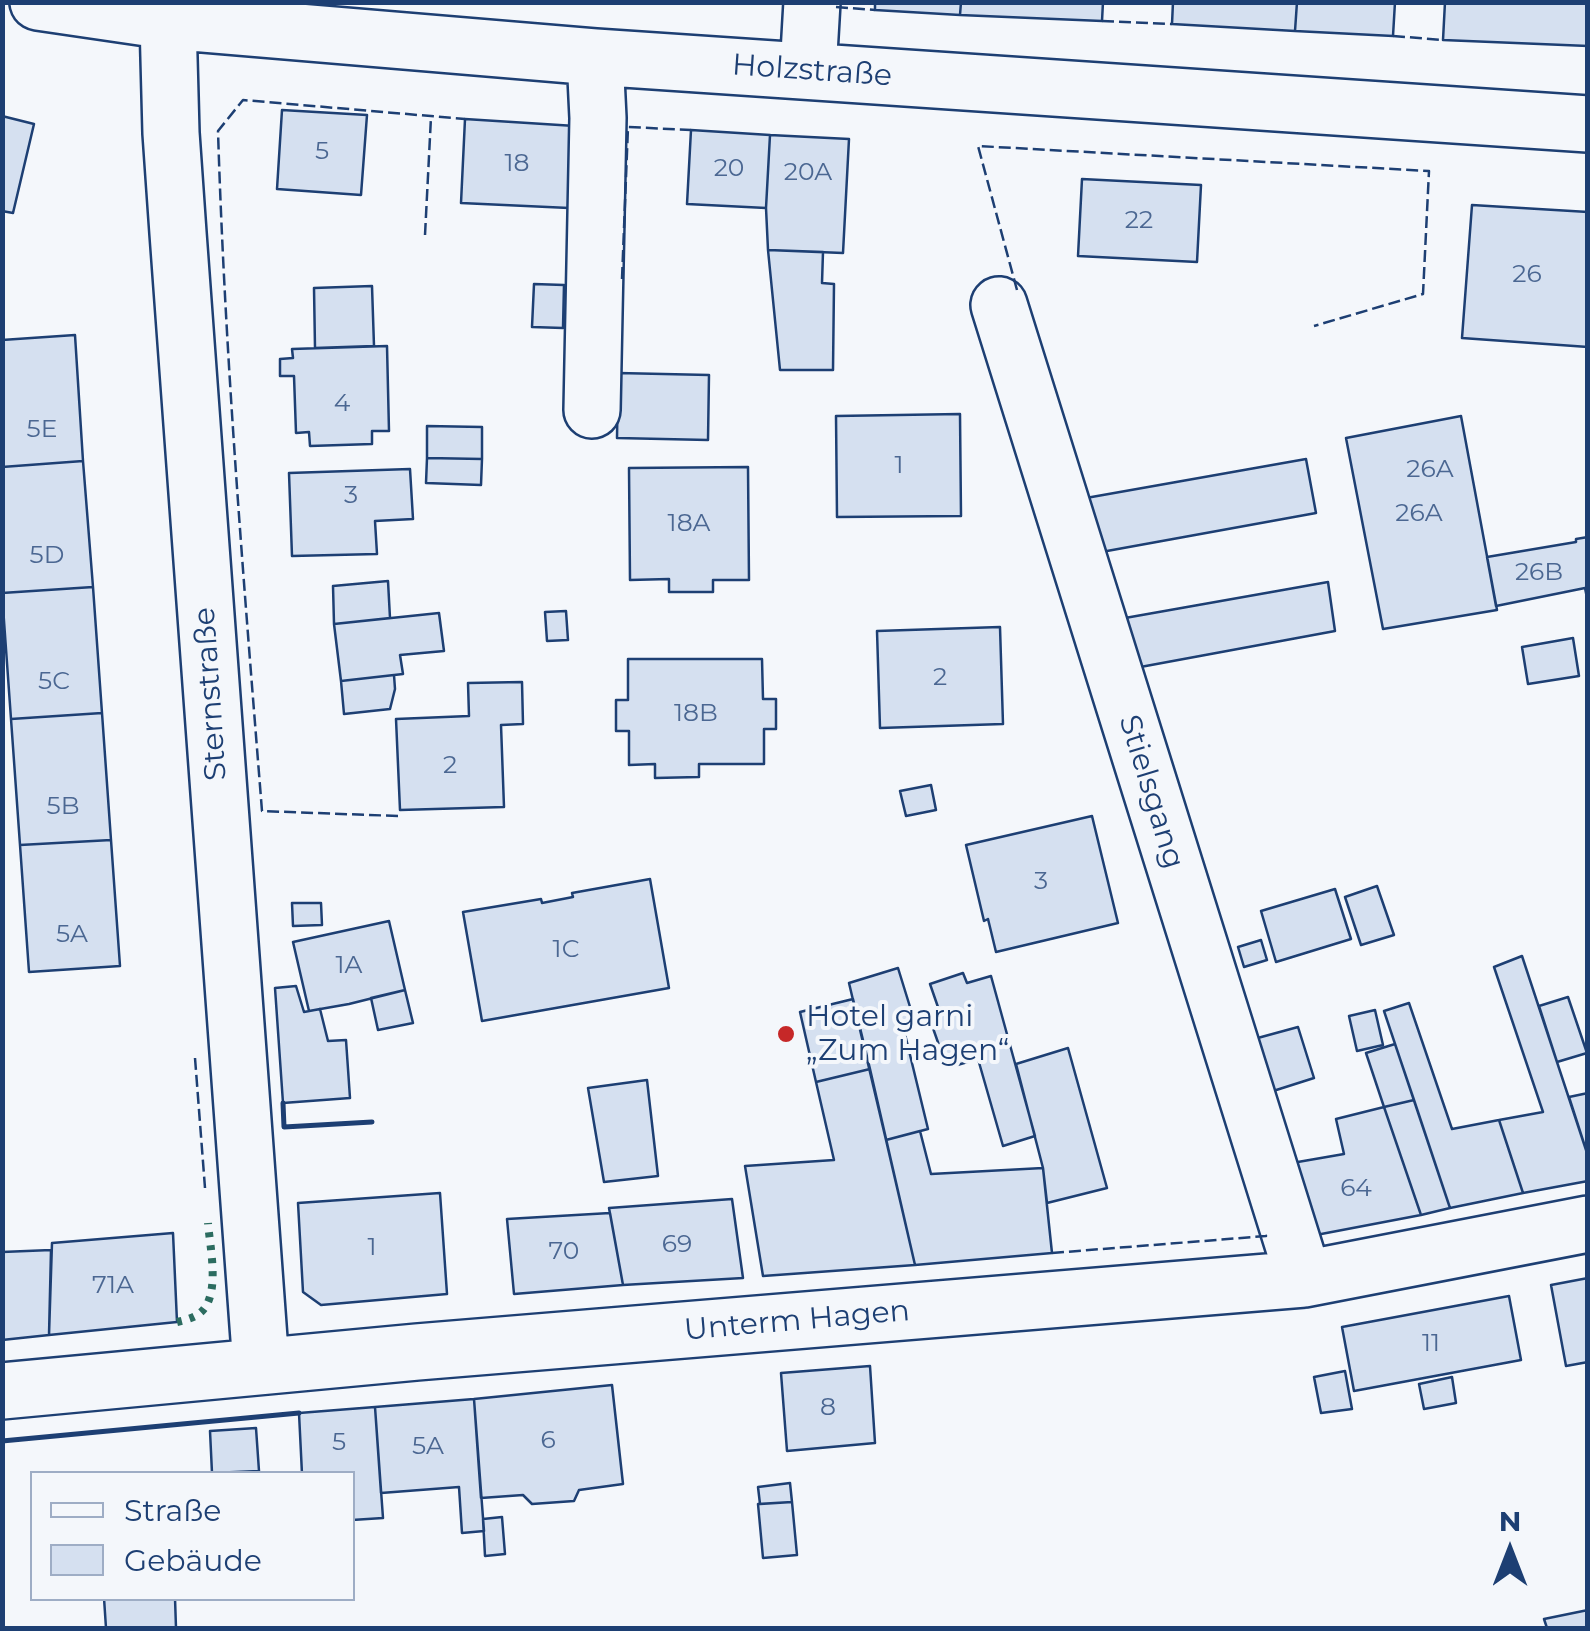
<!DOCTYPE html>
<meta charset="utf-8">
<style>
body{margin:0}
#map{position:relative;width:1590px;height:1631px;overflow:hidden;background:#f4f7fb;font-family:Montserrat,sans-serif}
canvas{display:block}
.frame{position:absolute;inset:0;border:5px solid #1d3f73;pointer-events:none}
.legend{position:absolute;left:30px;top:1471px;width:325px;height:130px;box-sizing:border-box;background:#f4f7fb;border:2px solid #9eadc5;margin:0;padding:12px 18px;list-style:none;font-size:30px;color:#1d3f73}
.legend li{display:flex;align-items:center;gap:20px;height:50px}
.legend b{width:50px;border:2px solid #9eadc5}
.north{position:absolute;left:1460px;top:1501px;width:100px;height:100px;-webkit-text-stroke:8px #f4f7fb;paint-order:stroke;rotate:0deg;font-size:28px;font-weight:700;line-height:40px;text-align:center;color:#1d3f73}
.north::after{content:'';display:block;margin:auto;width:35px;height:45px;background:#1d3f73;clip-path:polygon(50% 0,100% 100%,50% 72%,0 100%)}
</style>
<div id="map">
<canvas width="1590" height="1631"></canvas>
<div class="frame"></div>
<ul class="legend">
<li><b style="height:12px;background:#f4f7fb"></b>Straße</li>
<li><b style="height:28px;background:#d5e0f0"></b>Gebäude</li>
</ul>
<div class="north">N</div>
</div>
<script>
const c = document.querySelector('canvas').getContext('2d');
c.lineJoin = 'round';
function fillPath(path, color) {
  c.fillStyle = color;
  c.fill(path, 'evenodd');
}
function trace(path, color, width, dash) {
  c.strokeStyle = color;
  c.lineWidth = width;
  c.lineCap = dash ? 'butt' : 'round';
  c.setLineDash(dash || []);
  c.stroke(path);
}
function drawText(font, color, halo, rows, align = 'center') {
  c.font = font + ' Montserrat,sans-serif';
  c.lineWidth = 8;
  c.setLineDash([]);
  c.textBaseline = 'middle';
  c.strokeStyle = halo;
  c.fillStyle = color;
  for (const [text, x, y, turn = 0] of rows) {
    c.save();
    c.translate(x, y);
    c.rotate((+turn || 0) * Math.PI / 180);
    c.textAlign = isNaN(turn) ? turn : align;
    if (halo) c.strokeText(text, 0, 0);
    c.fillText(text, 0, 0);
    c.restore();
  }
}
const building = new Path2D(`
 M875 2H961L960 15 875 10Z
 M961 2H1103L1102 21 960 15Z
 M1173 2H1297L1295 31 1172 24Z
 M1297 2H1395L1393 36 1295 31Z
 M1445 2H1588V46L1443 40Z
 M282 110 367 115 361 195 277 189Z
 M2 116 34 124 13 213 2 211Z
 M465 119 575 126 569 208 461 203Z
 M691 130 770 135 766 208 687 204Z
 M770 135 849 139 843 253 768 250 766 208Z
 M1082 179 1201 185 1197 262 1078 256Z
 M1472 205 1588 212V347L1462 338Z
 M768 250 823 252 822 283 834 284 833 370H780Z
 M534 284 564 285 563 328 532 327Z
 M372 286 374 346 315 348 314 288Z
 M75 335 83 461 2 467V340Z
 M387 346 389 431H372V444L310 446 309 432 296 433 294 376H280V359L293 358 292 349Z
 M618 373 709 375 708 440 617 438Z
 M960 414 961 516 837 517 836 416Z
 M1461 416 1497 610 1383 629 1346 438Z
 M427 426 482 427V459L427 458Z
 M427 458 482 459 481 485 426 483Z
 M1306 459 1316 513 1096 553 1086 498Z
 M83 461 93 587 2 593V467Z
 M748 467 749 580H713V592H669V579L630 580 629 468Z
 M410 469 413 519 375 521 377 554 292 556 289 473Z
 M1588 537V603L1585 588 1496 606 1487 557 1576 542V539Z
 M388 581 390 618 334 624 333 586Z
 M1328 582 1335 631 1135 668 1125 618Z
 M93 587 102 713 11 719 2 593Z
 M566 611 568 640 547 641 545 612Z
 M439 613 444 651 400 655 403 674 341 681 334 624Z
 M1000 627 1003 724 880 728 877 631Z
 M1573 638 1579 676 1528 684 1522 647Z
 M628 659H762L763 699H776V729H764V764H699V777L655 778V764L629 765V731H616V700H628Z
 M394 675 395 689 390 709 344 714 341 681Z
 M522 682 523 724 501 725 504 807 400 810 396 719 469 716 468 683Z
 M102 713 111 840 20 845 11 719Z
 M931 785 936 810 906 816 900 791Z
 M1092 816 1118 923 996 952 988 919 984 921 966 845Z
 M111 840 120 966 29 972 20 845Z
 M650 879 669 988 482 1021 463 912 541 899 542 903 573 897 572 893Z
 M1377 886 1394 935 1361 945 1345 897Z
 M1335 889 1351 939 1276 962 1261 911Z
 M292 903H321L322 925 293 926Z
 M389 921 405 990 349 1004 309 1011 293 942Z
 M1261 940 1267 960 1244 967 1238 947Z
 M1522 956 1588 1156V1181L1523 1193 1499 1120 1543 1112 1494 967Z
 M898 968 915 1023 903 1026 928 1129 886 1140 849 983Z
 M963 973 967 983 991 976 1035 1136 1003 1146 978 1059 947 1068 928 1014 939 1010 930 984Z
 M296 986 304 1012 320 1009 328 1041 346 1040 350 1098 283 1103 275 988Z
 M405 990 413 1023 378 1030 371 998Z
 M1568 997 1587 1053 1557 1062 1539 1006Z
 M853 999 870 1069 816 1082 800 1012Z
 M1409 1003 1452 1129 1499 1120 1523 1193 1450 1208 1384 1011Z
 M1375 1010 1383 1045 1357 1051 1349 1016Z
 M1298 1027 1314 1078 1270 1092 1254 1039Z
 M1395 1044 1414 1100 1384 1107 1366 1053Z
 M1068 1048 1107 1188 1047 1203 1043 1168 1016 1064Z
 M870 1069 915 1265 763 1276 745 1166 834 1160 816 1082Z
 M647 1080 658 1176 604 1182 588 1088Z
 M1588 1093V1156L1569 1097Z
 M1414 1100 1450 1208 1421 1215 1384 1107Z
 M1384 1107 1421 1215 1316 1235 1292 1163 1344 1154 1336 1119Z
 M920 1131 931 1174 1043 1168 1052 1253 915 1265 886 1140Z
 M440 1193 447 1294 321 1305 303 1292 298 1203Z
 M732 1199 743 1278 623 1285 609 1208Z
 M610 1213 623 1285 514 1294 507 1219Z
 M173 1233 177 1322 49 1335 52 1243Z
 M51 1250 49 1335 2 1340V1252Z
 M1588 1278V1362L1566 1366 1551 1285Z
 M1509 1296 1521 1360 1354 1391 1342 1327Z
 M870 1366 875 1443 787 1451 781 1373Z
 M1345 1371 1352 1409 1321 1413 1314 1377Z
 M1452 1377 1456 1403 1424 1409 1419 1384Z
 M612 1385 623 1484 579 1490 574 1501 532 1504 523 1495 481 1498 474 1399Z
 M474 1399 484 1531 462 1533 459 1487 381 1493 375 1407Z
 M375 1407 383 1518 352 1520V1474H302L299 1413Z
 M256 1428 259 1471 212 1473 210 1431Z
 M790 1483 792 1502 760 1504 758 1487Z
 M792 1502 797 1555 763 1558 758 1504Z
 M502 1517 505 1554 485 1556 483 1519Z
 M104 1598H175L176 1628H106Z
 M1588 1610V1628H1547L1544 1619Z`);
fillPath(building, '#d5e0f0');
trace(building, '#1d3f73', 2.5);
const minor = new Path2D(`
 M38 2 168 21 595 57 1588 124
 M168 21 171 133 178 233 261 1366
 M808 71 812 2
 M999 305 1304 1279
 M592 410 598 118 595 57
 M2 1391 417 1352 1304 1279 1588 1224`);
trace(minor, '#1d3f73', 60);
trace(minor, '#f4f7fb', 55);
trace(new Path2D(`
 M177 1322C185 1320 194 1318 200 1313 221 1296 210 1248 208 1223`), '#2c6c60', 8, [5, 8]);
trace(new Path2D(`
 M836 7 875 10
 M1102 21 1172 24
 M1393 36 1443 40
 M425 235 431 117
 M622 279 628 127 691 130
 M1017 290 978 146 1429 171 1423 294 1314 326
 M398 816 262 811C244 585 225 358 218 131L243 100 465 119
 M195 1058 205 1188
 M1052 1253 1266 1236 1265 1231`), '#1d3f73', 2.5, [12, 5]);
trace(new Path2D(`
 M283 1103 284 1127 372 1122
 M2 1441 299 1413`), '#1d3f73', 5);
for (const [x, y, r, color] of [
 [786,1034,10,"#c62828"]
]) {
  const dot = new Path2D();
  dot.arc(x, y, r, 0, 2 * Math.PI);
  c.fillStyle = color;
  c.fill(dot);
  trace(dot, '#f4f7fb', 4);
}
drawText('25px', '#4b6792', null, [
 ["5",322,152],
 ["18",517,164],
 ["20",729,169],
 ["20A",808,173],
 ["22",1139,221],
 ["26",1527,275],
 ["4",342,404],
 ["5E",42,430],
 ["1",899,466],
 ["26A",1430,470],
 ["3",351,496],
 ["26A",1419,514],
 ["18A",689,524],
 ["5D",47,556],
 ["26B",1539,573],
 ["2",940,678],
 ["5C",54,682],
 ["18B",696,714],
 ["2",450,766],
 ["5B",63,807],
 ["3",1041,882],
 ["5A",72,935],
 ["1C",566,950],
 ["1A",349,966],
 ["64",1356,1189],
 ["69",677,1245],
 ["1",372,1248],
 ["70",564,1252],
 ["71A",113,1286],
 ["11",1431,1344],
 ["8",828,1408],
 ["6",548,1441],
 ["5",339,1443],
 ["5A",428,1447]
]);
drawText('30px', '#1d3f73', '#f4f7fb', [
 ["Holzstraße",812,71,4],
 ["Sternstraße",211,694,-94],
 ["Stielsgang",1151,792,73],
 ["Unterm Hagen",797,1321,-5]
]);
drawText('30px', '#1d3f73', '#f4f7fb', [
 ["Hotel garni",806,1017],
 ["„Zum Hagen“",806,1051]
], 'left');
</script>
